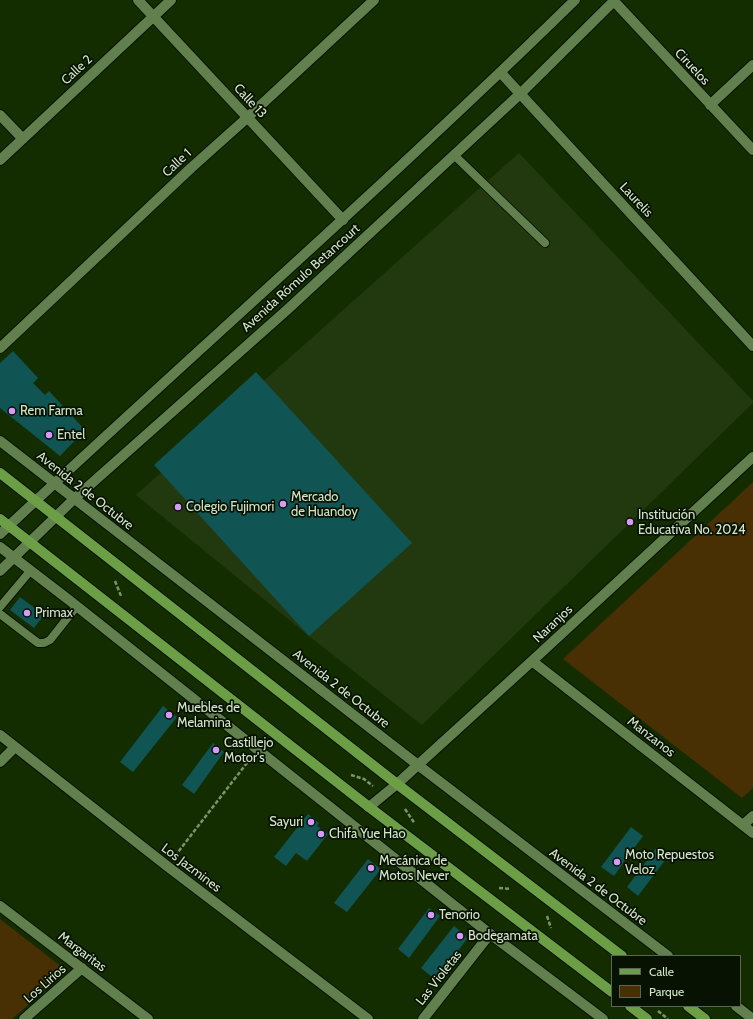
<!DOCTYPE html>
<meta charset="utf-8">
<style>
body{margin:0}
#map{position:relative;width:753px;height:1019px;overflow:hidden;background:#142d00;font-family:Cabin,sans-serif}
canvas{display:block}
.legend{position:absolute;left:611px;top:955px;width:130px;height:52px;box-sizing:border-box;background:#071202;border:1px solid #596652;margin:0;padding:5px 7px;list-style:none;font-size:12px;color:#d4e5ca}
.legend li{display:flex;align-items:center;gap:8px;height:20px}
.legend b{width:20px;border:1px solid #596652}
</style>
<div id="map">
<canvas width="753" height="1019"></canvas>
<ul class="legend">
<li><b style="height:5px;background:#6c9f45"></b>Calle</li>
<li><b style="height:11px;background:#482f04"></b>Parque</li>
</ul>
</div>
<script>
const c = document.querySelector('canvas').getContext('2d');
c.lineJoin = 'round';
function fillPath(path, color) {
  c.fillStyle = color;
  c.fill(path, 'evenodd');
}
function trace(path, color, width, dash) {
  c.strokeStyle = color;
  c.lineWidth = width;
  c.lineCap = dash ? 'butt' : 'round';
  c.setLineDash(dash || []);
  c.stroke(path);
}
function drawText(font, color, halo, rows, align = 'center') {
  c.font = font + ' Cabin,sans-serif';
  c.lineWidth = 3.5;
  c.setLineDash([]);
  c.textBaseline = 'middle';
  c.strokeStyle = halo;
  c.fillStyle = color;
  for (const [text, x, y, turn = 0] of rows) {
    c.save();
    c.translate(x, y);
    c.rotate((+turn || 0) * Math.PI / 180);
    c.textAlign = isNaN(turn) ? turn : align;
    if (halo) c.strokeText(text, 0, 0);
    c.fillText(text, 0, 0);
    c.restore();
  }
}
fillPath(new Path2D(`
 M519 153 753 401V403L422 725 309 636 136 495Z`), '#223910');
fillPath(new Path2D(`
 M753 482V788L742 798 563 659Z
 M0 919 67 971 12 1019H0Z`), '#482f04');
fillPath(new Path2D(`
 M13 351 38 378 33 383 45 395 49 391 85 430 60 456 0 408V363Z
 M256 372 412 543 309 636 154 465Z
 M20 597 44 615 34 628 10 610Z
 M163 706 177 717 133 772 120 762Z
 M213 743 224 752 194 794 182 785Z
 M308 814 319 823 317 826 328 834 307 861 296 853 286 866 274 857Z
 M631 827 643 836 614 876 601 867Z
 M657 847 669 855 638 896 627 887Z
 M368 859 381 869 347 912 334 903Z
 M429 908 440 916 409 958 398 949Z
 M454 926 465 935 467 939 436 980 421 968Z`), '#105453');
const service = new Path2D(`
 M454 155 545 243
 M0 607 31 570
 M0 614 38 643H44L50 640 77 606`);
const minor = new Path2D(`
 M138 0 343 220
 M613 0 753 150
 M501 73 753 346
 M710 105 753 65
 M0 115 23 139
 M0 160 171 0
 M0 348 191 168 248 117 374 0
 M532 661 753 833
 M0 735 167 866 368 1019
 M0 762 15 747
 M369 807 397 784 532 661 753 457
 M743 825 753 816
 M0 906 148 1019
 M24 1019 82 968
 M423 1019 490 934`);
const tertiary = new Path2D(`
 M0 441 418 765 668 956
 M0 534C191 355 388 183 575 0
 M0 547 69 600 490 934 603 1019
 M0 571 74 499 288 309 520 94 615 0
 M736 1006 753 1019`);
const primary = new Path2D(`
 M0 473 397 784 622 956
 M0 519 369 807 612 992
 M630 1006 647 1019
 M688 1006 705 1019`);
trace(service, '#061300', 10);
trace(minor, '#061300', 12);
trace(tertiary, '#061300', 12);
trace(primary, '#061300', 12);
trace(new Path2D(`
 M115 581 121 596
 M351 775 364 779 373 786
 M405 809 415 824
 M175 856 250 759
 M499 888 511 889
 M547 916 551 928
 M658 1011 668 1019`), '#7d926f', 2.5, [4, 2]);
trace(service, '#627f4e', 8);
trace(minor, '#627f4e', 10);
trace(tertiary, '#627f4e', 10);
trace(primary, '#6c9f45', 10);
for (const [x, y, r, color] of [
 [12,411,4,"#d89af8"],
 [49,435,4,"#d89af8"],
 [283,504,4,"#d89af8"],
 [178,507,4,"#d89af8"],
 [630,522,4,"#d89af8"],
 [27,613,4,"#d89af8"],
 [169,715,4,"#d89af8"],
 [216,750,4,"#d89af8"],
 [311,822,4,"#d89af8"],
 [321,834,4,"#d89af8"],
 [617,862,4,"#d89af8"],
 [371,868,4,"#d89af8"],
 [431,915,4,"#d89af8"],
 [460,936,4,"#d89af8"]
]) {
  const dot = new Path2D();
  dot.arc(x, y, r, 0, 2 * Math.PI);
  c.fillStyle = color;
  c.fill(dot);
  trace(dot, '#071202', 1.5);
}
drawText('13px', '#d4e5ca', '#071202', [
 ["Ciruelos",692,67,47],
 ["Calle 2",77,70,-43],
 ["Calle 13",250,101,47],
 ["Calle 1",177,163,-43],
 ["Laurelis",636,200,47],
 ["Avenida Rómulo Betancourt",301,278,-42],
 ["Avenida 2 de Octubre",85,491,38],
 ["Naranjos",553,624,-43],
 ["Avenida 2 de Octubre",341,689,38],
 ["Manzanos",651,737,38],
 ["Los Jazmines",191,868,37],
 ["Avenida 2 de Octubre",598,887,37],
 ["Margaritas",82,952,37],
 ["Las Violetas",439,978,-52],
 ["Los Lirios",45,984,-41]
]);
drawText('13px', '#d4e5ca', '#071202', [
 ["Rem Farma",20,411],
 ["Entel",57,435],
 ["Mercado",291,497],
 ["de Huandoy",291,512],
 ["Colegio Fujimori",186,507],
 ["Institución",638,515],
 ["Educativa No. 2024",638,530],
 ["Primax",35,613],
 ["Muebles de",177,708],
 ["Melamina",177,723],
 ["Castillejo",224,743],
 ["Motor's",224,758],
 ["Sayuri",303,822,"right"],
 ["Chifa Yue Hao",329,834],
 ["Moto Repuestos",625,855],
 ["Veloz",625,870],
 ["Mecánica de",379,861],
 ["Motos Never",379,876],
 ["Tenorio",439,915],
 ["Bodegamata",468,936]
], 'left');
</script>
